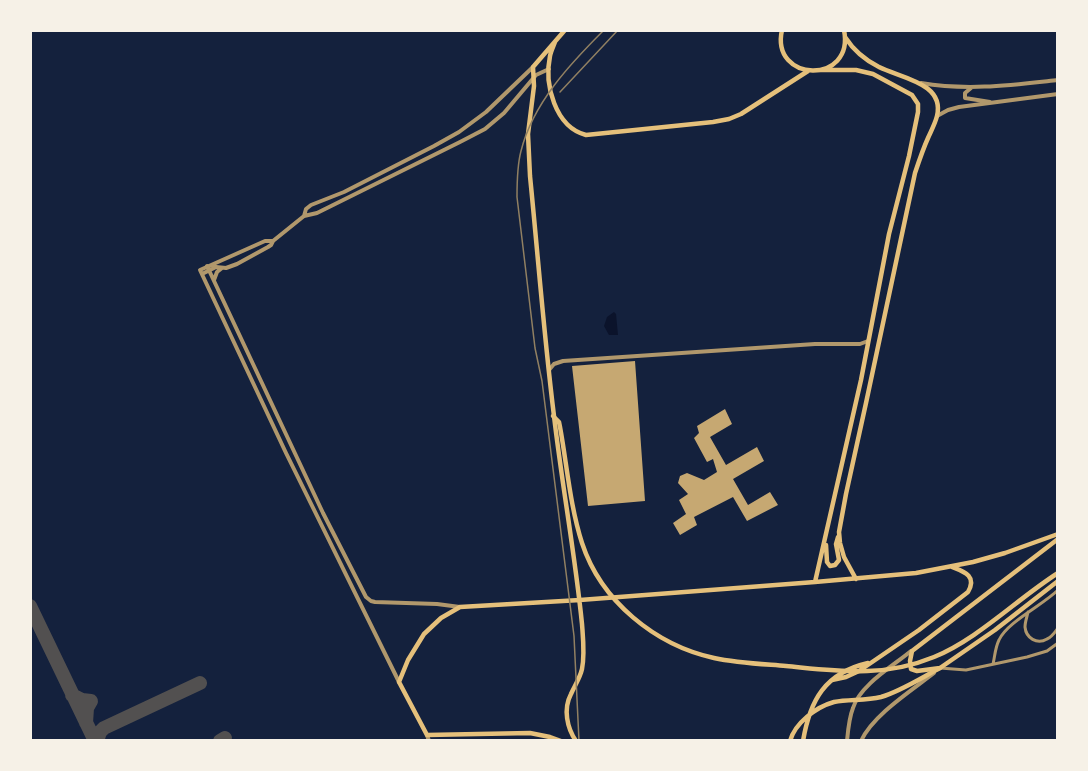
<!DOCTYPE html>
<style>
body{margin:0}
#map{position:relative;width:1088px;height:771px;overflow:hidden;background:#14213d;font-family:Lato,sans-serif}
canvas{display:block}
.frame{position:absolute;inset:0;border:32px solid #f6f1e7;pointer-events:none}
</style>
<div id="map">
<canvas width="1088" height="771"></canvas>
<div class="frame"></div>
</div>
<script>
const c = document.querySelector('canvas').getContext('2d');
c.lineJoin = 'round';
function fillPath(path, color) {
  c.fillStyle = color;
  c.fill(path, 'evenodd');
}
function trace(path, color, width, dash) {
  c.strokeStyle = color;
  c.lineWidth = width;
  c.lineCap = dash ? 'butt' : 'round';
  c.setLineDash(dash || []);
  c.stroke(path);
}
fillPath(new Path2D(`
 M614 312 616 314 618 335H609L604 326 607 317Z`), '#0b132b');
trace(new Path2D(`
 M30 606 95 741
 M72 695 82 700 91 701 87 708 86 723
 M97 741 100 732 104 728 200 683
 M220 741 225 738`), '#525050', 14);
fillPath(new Path2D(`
 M635 361 645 501 588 506 572 366Z
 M725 409 732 424 710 437 726 465 757 447 764 461 733 479 748 505 770 492 778 505 747 521 733 497 694 517 697 525 680 535 673 523 686 514 679 500 688 494 678 483 680 476 687 473 704 480 717 472 713 459 707 462 694 438 699 433 697 426Z`), '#c6a872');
trace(new Path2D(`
 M1028 612C1027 617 1025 622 1025 627 1026 638 1037 645 1047 639 1052 637 1055 632 1058 628
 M993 664C995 656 995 648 999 640 1007 622 1043 605 1058 590
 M940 668 966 670 1027 657 1047 651 1058 643`), '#b1986c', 3);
trace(new Path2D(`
 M921 83C968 91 1012 85 1058 80
 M971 88 965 93V98L990 102
 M937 116 948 110 959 107 1058 94
 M304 216 306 209 311 205 344 192 434 146 459 132 486 112 533 67
 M273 241H265L200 270 286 453 399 682
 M207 266 323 513 366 597 371 601 375 602 437 604 460 607
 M202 274 216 267 226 268 237 264 268 247 271 245 273 241 304 216 317 213 460 142 485 129 504 113 536 75 549 69
 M214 280 217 272 222 268
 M549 370 554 364 563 361 815 344H860L868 341
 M427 735 429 741
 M847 741C848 730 849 718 853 708 860 685 893 666 911 651
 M861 741C873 715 911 691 934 673`), '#b1986c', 4);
trace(new Path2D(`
 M565 30 533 67 534 86 528 134 530 176C538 256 544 336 554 416 562 485 575 554 582 624 583 638 585 654 582 669 580 678 575 685 571 694 563 709 567 728 576 741
 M782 30C770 83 855 85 844 30
 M845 37C854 51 865 60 879 67 901 78 945 83 937 116 935 124 931 131 928 138 923 149 919 161 915 173L866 403 846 494 839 532 840 543 844 557 856 579
 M555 42C553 47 551 51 550 56 544 84 555 127 586 135L713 122 729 119 741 114 808 71
 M826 545 827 562 830 566 835 565 839 560 836 544 838 537
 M815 582 861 380 889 234 909 156 918 112V104L912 95 873 74 856 70H821
 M832 680 846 677 859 671 919 630 968 592C977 576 965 572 952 567
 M561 741 550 737 530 733 427 735 399 682 408 660 424 634 441 618 460 607 580 600 815 582 916 573 973 562 1005 553 1058 534
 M790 741C795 723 816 707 834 702 849 699 865 701 881 697 901 691 921 678 940 668
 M803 741C810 700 825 673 868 663`), '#e5c07b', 4.5);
trace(new Path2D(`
 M553 416 559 422 560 427C567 465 570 506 582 543 601 601 655 645 714 658 737 663 762 664 786 666 839 671 883 678 934 657 978 639 1017 599 1058 573
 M1058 539 912 651 910 661 911 669 917 671 940 668 995 630 1058 581`), '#e5c07b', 4.5);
trace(new Path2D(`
 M560 92 618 30
 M579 741 574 636 542 381 535 348 517 197C517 182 517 166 521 151 533 103 570 64 604 30`), '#918062', 1.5);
</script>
